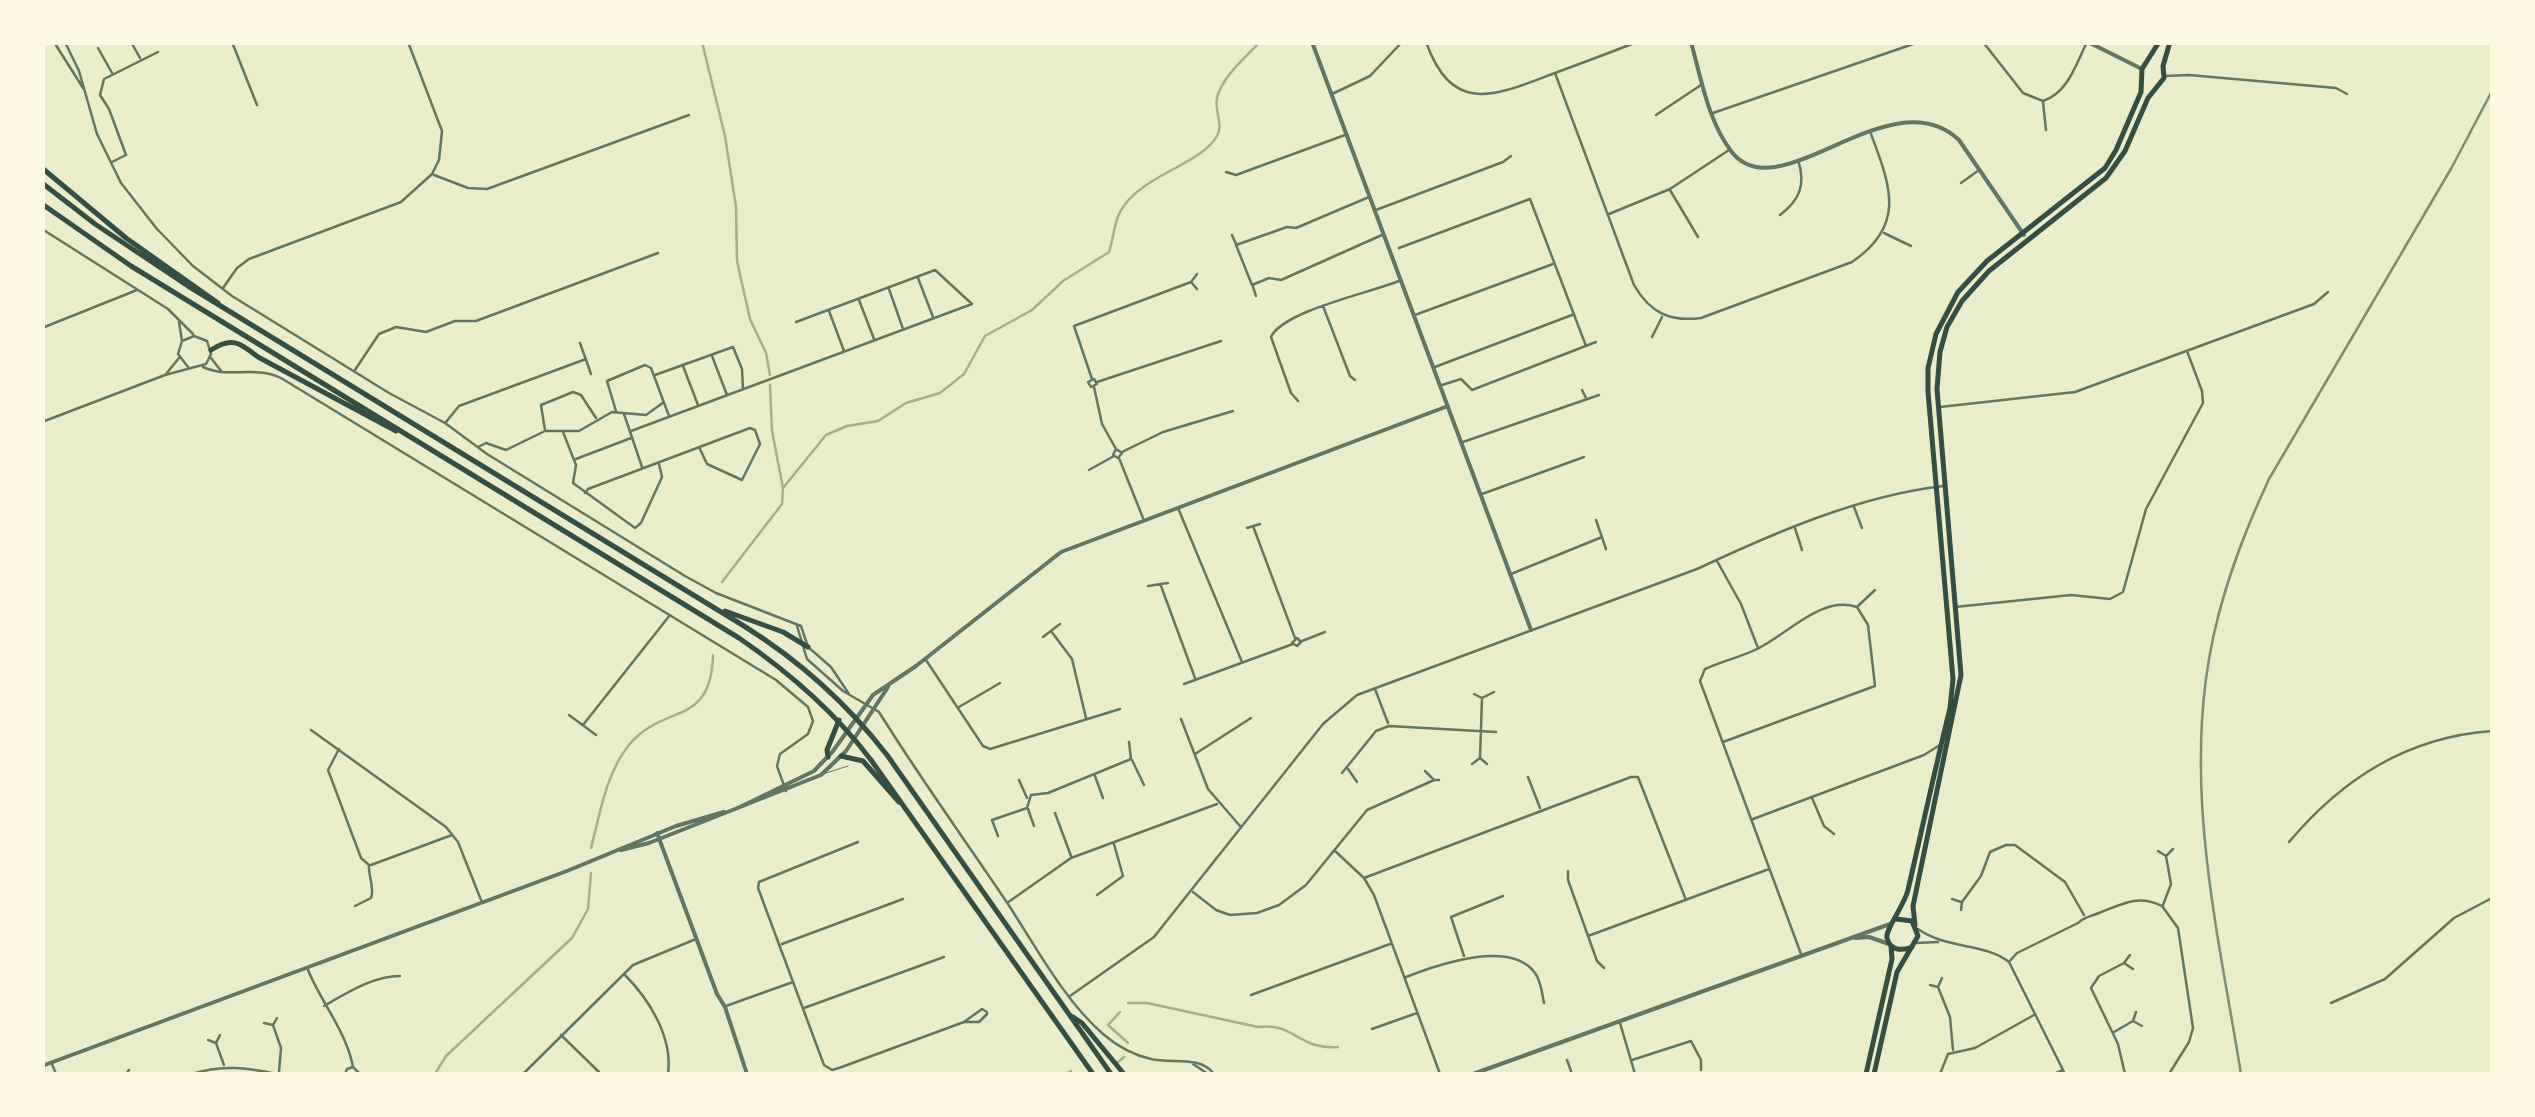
<!DOCTYPE html>
<style>
body{margin:0}
#map{position:relative;width:2535px;height:1117px;overflow:hidden;background:#e9edc9;font-family:Manrope,sans-serif}
canvas{display:block}
.frame{position:absolute;inset:0;border:45px solid #fefae0;pointer-events:none}
</style>
<div id="map">
<canvas width="2535" height="1117"></canvas>
<div class="frame"></div>
</div>
<script>
const c = document.querySelector('canvas').getContext('2d');
c.lineJoin = 'round';
function trace(path, color, width, dash) {
  c.strokeStyle = color;
  c.lineWidth = width;
  c.lineCap = dash ? 'butt' : 'round';
  c.setLineDash(dash || []);
  c.stroke(path);
}
trace(new Path2D(`
 M702 42 725 136 736 207 737 261 750 319 766 353 770 375
 M783 488 826 435 847 426 878 421 906 403 940 393 964 374 985 336 1032 310 1063 281 1109 252C1113 240 1114 225 1119 214 1138 175 1200 166 1217 136 1224 124 1214 111 1217 98 1222 77 1245 58 1260 42
 M722 582 782 504 783 488 772 431 770 385
 M591 848C600 814 606 773 629 745 665 702 711 728 713 655
 M1128 1003H1147L1258 1027C1295 1022 1298 1050 1338 1047
 M1120 1012 1108 1025 1128 1043
 M1118 1062 1124 1057
 M435 1074 446 1056 572 938 588 909 591 873
 M1066 1074 1071 1071`), '#a3b18a', 2.5);
trace(new Path2D(`
 M823 774 848 766`), '#617663', 1);
trace(new Path2D(`
 M54 42 83 88
 M65 42 79 71 97 134 121 183 157 229 193 266 232 296 389 393 445 423 487 454 685 576 716 593 801 626 808 647 831 667 849 694
 M131 42 140 58
 M232 42 257 105
 M1426 42C1453 117 1496 95 1555 73 1582 63 1609 53 1637 42
 M1983 42 2023 93 2043 101C2068 93 2076 64 2087 42
 M98 48 112 73
 M1555 73 1634 285C1650 313 1670 322 1701 318L1852 262C1907 225 1890 185 1871 134
 M2165 76 2189 75 2336 88 2347 94
 M1332 94 1370 76 1402 42
 M2043 102 2046 130
 M1713 113 1919 42
 M1656 115 1701 85
 M112 162 126 155 109 109 100 95 104 79 158 52
 M1226 172 1236 175 1345 135
 M434 175 468 188 487 189 689 115
 M1961 183 1979 170
 M1670 190 1698 237
 M1369 197 1296 228 1287 227 1236 245 1252 285 1269 278 1281 280 1382 235
 M1376 210 1503 162 1511 156
 M1609 214 1670 189 1729 150
 M1780 215C1800 200 1806 184 1798 160
 M42 229 168 309 193 334
 M1884 233 1911 246
 M1232 235 1236 244
 M1399 248 1530 199 1586 346
 M918 278 933 317
 M1253 287 1256 296
 M223 288 237 268 249 259 401 202 432 174 439 160 442 131 408 42
 M889 289 903 329
 M1197 289 1191 282 1197 274
 M859 300 874 339
 M1323 306 1350 376 1355 380
 M829 311 844 351
 M1415 315 1553 264
 M179 322 182 341 178 354 188 367
 M42 328 137 290
 M1652 337 1662 317
 M580 343 591 374
 M712 356 727 395
 M211 358 222 372
 M683 366 698 405
 M203 367C228 379 255 365 281 378L776 680 808 707 813 721 808 734 780 754 777 766 786 791
 M1435 367 1572 315
 M355 370 379 334 396 327 426 332 455 321H476L658 253
 M166 374 179 358
 M655 375 733 347 742 369 743 389
 M1092 379 1074 326 1191 282
 M1094 379 1097 384 1091 387 1088 382Z
 M1097 382 1221 341
 M1442 385 1461 379 1472 390 1596 342
 M1094 387 1102 424 1116 449
 M1582 390 1586 398
 M1298 401 1291 393 1271 337C1283 311 1369 293 1399 281
 M1940 407 2075 392 2314 304 2328 292
 M616 411 607 381 645 365 651 368 669 416
 M624 414 642 467
 M42 422 165 375 206 364 211 354 207 341 194 336 182 341
 M446 422 459 406 586 359
 M545 430 541 405 573 392 581 395 596 418
 M631 431 972 304 935 270 796 322
 M563 432 576 465 573 483 635 528 641 523 662 477 659 464
 M1463 442 1599 395
 M478 447 486 443 506 450 545 431H579L612 412 646 415 664 402
 M1116 449 1122 453 1118 458 1113 455Z
 M1122 452 1163 432 1233 411
 M1119 458 1143 518
 M576 459 631 438
 M1089 470 1114 456
 M585 493 588 489 750 428 755 430 760 444 742 480 707 464 699 447
 M1482 494 1584 457
 M1854 507 1862 528
 M1178 508 1242 662
 M1596 520 1606 549
 M1253 526 1295 638
 M1247 528 1260 524
 M1795 528 1802 550
 M1717 561 1741 604 1758 648
 M1511 574 1602 537
 M1148 586 1168 583
 M1161 586 1195 678
 M1858 606 1875 590
 M1955 607 2071 595 2110 599 2123 592 2146 509 2203 403 2202 391 2187 351
 M797 626 807 659 843 691 879 712C920 778 965 840 1008 904 1036 947 1064 1000 1103 1034 1117 1046 1133 1055 1151 1059 1172 1064 1200 1055 1214 1074
 M1051 631 1072 659 1086 718
 M1043 637 1060 624
 M1297 638 1301 642 1297 646 1292 643Z
 M1302 641 1325 632
 M926 660 983 746 990 749 1120 709
 M1184 684 1293 644
 M1375 689 1388 723
 M1474 694 1482 698 1494 692
 M959 707 1000 683
 M569 715 596 735
 M1181 719 1208 789 1240 826
 M583 725 670 615
 M311 730 446 827 458 842 481 900
 M1723 742 1875 686 1868 625 1857 607C1821 595 1787 635 1757 649 1741 657 1722 661 1705 669L1700 681 1801 954
 M339 749 328 770 361 858 369 865C368 876 375 888 371 898L355 906
 M1195 754 1251 718
 M1480 758 1482 698
 M1132 760 1144 785
 M1472 764 1480 758 1487 764
 M1348 769 1357 782
 M1425 771 1434 780H1439
 M1342 773 1376 731 1389 726 1496 732
 M1095 776 1103 798
 M1528 777 1540 808
 M1019 780 1027 798
 M1812 798 1824 826 1834 834
 M1028 809 1034 826
 M1055 813 1071 856
 M1753 819 1924 755 1940 745
 M998 836 992 820 1027 808 1031 795 1048 793 1131 759 1129 742
 M858 842 759 882 758 888 824 1065 832 1070 839 1068 964 1022 982 1009 987 1012
 M2289 842C2343 778 2408 737 2492 731
 M1335 851 1364 878 1374 895 1440 1074
 M2158 851 2166 856 2173 849
 M371 865 452 835
 M1568 871V880L1597 961 1604 968
 M1364 878 1631 777H1638L1686 900
 M1193 892 1216 910 1230 915 1257 913 1279 905 1306 885 1367 810 1434 780
 M1097 895 1123 876 1114 844
 M1952 899 1961 902
 M1007 903 1071 858 1217 804
 M2163 905 2171 884 2166 856
 M1961 910 1962 902 1981 876 1990 852 2006 845H2015L2065 882 2084 915
 M1918 929C1946 949 1985 943 2009 962L2065 1074
 M1588 936 1769 869
 M1916 943 1938 942
 M782 944 903 899
 M2130 955 2124 963 2133 969
 M1464 956 1451 917 1503 896
 M2009 962 2017 953 2078 923C2085 916 2090 917 2099 913 2122 904 2138 894 2162 906L2178 928 2193 1028 2189 1042 2169 1074
 M2124 963 2099 976 2091 988 2118 1044 2125 1074
 M308 970C321 1002 347 1033 353 1067
 M624 974C649 999 673 1037 668 1074
 M1406 977C1437 965 1510 939 1535 973 1541 981 1542 993 1544 1003
 M1930 985 1938 987 1942 978
 M1938 987 1950 1017 1953 1050
 M1251 995 1390 944
 M1070 996 1154 937 1323 724 1357 695 1697 569C1774 533 1858 496 1943 486
 M2331 1003 2385 979 2454 918 2492 898
 M324 1006C347 993 373 976 400 976
 M726 1006 793 982
 M804 1008 944 957
 M2136 1012 2133 1021 2142 1026
 M965 1022H979L987 1014
 M264 1023 273 1025 277 1018
 M1620 1023 1635 1074
 M273 1025 281 1048 279 1072
 M1372 1029 1417 1013
 M2114 1032 2133 1021
 M561 1035 599 1072
 M208 1040 216 1043 220 1035
 M216 1043 224 1065
 M1567 1060 1572 1074
 M1632 1060 1691 1041 1701 1060V1070
 M52 1064 56 1074
 M1193 1064 1208 1074
 M126 1074 129 1070
 M192 1074C222 1064 248 1068 277 1074
 M345 1074 347 1069 353 1067 360 1074
 M523 1074 633 965 696 939
 M1940 1074 1948 1054 1975 1048 2034 1015
 M2054 1074 2063 1070`), '#617663', 2.5);
trace(new Path2D(`
 M1312 42 1531 630
 M1691 42C1701 78 1708 121 1731 151 1778 214 1890 75 1959 140L2024 235
 M2088 42 2142 69
 M740 807 814 771 833 751 873 695 916 666 1061 552 1448 406
 M657 833 717 994 725 1007 747 1074
 M621 850 649 843 821 775 846 751 888 687
 M1855 938 1869 937 1889 944
 M42 1066 567 871 676 826 724 812
 M1473 1074 1890 924`), '#617663', 4);
trace(new Path2D(`
 M1915 925 1913 906 1961 675 1937 389 1940 352 1947 327 1962 301 1989 271 2106 178 2125 151 2148 98 2164 78 2163 66 2170 42
 M1912 947C1902 951 1890 951 1887 938 1885 930 1904 906 1908 890 1922 829 1935 769 1950 708L1953 679 1928 392V368L1936 334 1958 292 1987 261 2105 168 2116 150 2141 92 2142 69 2159 42
 M1866 1074 1892 959 1891 946
 M1874 1074 1897 972 1918 936 1912 921 1896 919`), '#344e41', 5);
trace(new Path2D(`
 M42 168 126 238 218 303
 M42 183 95 224 188 286 744 626C800 661 846 702 887 755L1111 1074
 M42 204 131 266 739 638C790 673 834 711 871 760L1093 1074
 M211 350C232 336 240 343 258 357L396 431
 M725 611 783 632 808 647
 M841 756 863 761 899 802
 M828 757 827 750 839 720
 M1073 1017 1082 1023 1124 1074`), '#344e41', 5);
trace(new Path2D(`
 M2241 1074C2219 938 2185 798 2209 659 2220 595 2242 537 2269 479L2452 167 2492 91`), '#7c8e77', 2.5);
</script>
